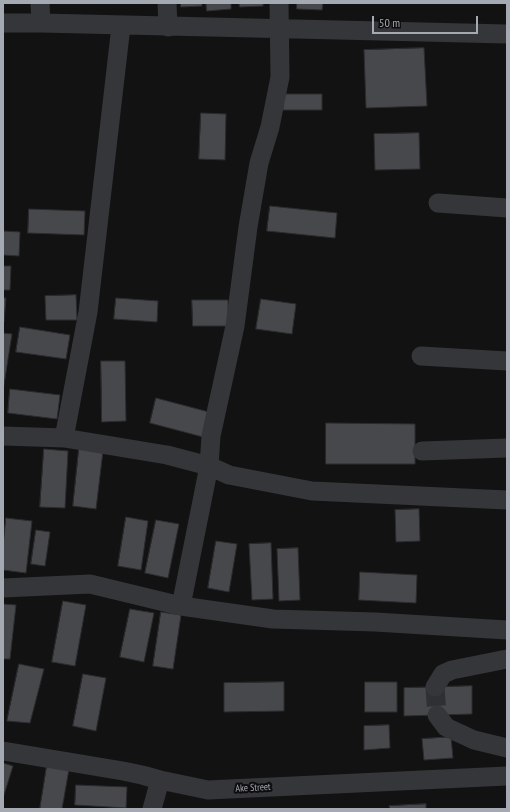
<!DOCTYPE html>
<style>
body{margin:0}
#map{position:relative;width:510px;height:812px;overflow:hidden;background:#121213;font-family:"PT Sans Narrow",sans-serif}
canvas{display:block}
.frame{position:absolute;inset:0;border:4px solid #a5aab2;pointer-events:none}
.scale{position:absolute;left:372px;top:16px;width:106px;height:18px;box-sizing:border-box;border:2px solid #a5aab2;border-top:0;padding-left:5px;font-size:12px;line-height:14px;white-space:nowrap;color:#a5aab2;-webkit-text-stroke:3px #0d0d0e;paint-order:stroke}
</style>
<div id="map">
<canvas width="510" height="812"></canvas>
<div class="frame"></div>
<div class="scale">50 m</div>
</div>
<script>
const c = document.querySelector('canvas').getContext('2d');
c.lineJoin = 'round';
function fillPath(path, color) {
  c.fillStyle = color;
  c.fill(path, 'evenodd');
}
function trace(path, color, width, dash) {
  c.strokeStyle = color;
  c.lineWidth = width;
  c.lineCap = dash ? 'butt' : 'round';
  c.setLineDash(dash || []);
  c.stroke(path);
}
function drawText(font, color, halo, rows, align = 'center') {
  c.font = font + ' "PT Sans Narrow",sans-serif';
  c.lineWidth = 4;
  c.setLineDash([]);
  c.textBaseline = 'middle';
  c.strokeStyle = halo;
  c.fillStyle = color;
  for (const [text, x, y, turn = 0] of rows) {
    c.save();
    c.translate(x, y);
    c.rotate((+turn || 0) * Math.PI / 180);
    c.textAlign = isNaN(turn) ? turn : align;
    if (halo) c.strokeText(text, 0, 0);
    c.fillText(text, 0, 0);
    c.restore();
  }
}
const building = new Path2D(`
 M181 3H202V6L181 7Z
 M206 3H231V9L207 11Z
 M239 3H263V6L240 7Z
 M297 3H323L322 10 297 9Z
 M424 48 427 106 366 108 364 50Z
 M284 94H322V110H283Z
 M201 113 226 114 225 160 199 159Z
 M419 133 420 169 375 170 374 134Z
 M270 206 337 213 335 238 267 231Z
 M29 209 85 211 84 235 28 233Z
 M3 231 20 232 19 256 3 255Z
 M3 266H11L10 290H3Z
 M76 295 77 320H46L45 296Z
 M3 298H6L4 322H3Z
 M116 298 158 301 157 322 114 319Z
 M261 299 296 304 292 334 256 329Z
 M192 300H228V326H193Z
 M20 327 70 335 66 359 16 352Z
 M3 333 12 334 3 391Z
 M101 361H125L126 421 102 422Z
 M10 389 60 395 57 419 8 413Z
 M156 398 209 412 203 437 150 423Z
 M326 423 415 424V464H326Z
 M44 449 68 451 65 508 40 507Z
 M79 449 103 451 96 509 73 506Z
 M419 509 420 541 396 542 395 510Z
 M126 517 148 521 141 570 118 566Z
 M6 518 32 521 26 573 3 570V546Z
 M156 520 179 524 168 578 145 573Z
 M36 530 50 532 45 566 31 564Z
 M216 541 237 544 229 592 208 588Z
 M271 543 273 599 252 600 249 544Z
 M298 548 300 600 279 601 277 549Z
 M360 572 417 575 416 603 359 600Z
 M63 601 86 605 75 666 52 662Z
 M3 604 16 605 10 659H3Z
 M130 609 154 613 144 662 120 657Z
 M161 612 181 615 173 669 153 666Z
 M19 664 44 669 30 723 7 721Z
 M83 674 106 678 96 731 73 726Z
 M284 682V711L224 712V683Z
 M365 682H397V712H365Z
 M472 686V714L404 716V688Z
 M389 725 390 748 364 750V726Z
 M451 737 453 758 424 760 422 739Z
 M3 763 13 766 3 798Z
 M47 765 69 769 62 809H40Z
 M76 785 127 787 126 808 75 805Z
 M426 804V809H390L389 806Z`);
fillPath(building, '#46484b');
trace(building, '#2c2c2f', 1);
trace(new Path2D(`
 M435 687 437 715`), '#2f3033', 19, [19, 10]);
trace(new Path2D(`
 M40 3 41 23
 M167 3 168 27
 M3 23H41L507 34
 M438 203 507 208
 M421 356 507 361
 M3 436 64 438 167 455 209 466 229 475 312 491 507 500
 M64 438 88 312 121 26
 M422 451 507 448
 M3 588 90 584 181 606 273 619 375 622 507 630
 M181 606 209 466 211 436 235 326 248 227 259 163 270 127 280 77 279 3
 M435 687 443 674 452 670 507 659
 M437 715 446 727 474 740 507 748
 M3 751 123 771 142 775 160 780 208 790 507 776
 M152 809 160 780`), '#353639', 19);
drawText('10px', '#a5aab2', '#0d0d0e', [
 ["Ake Street",253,788,-3]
]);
</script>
